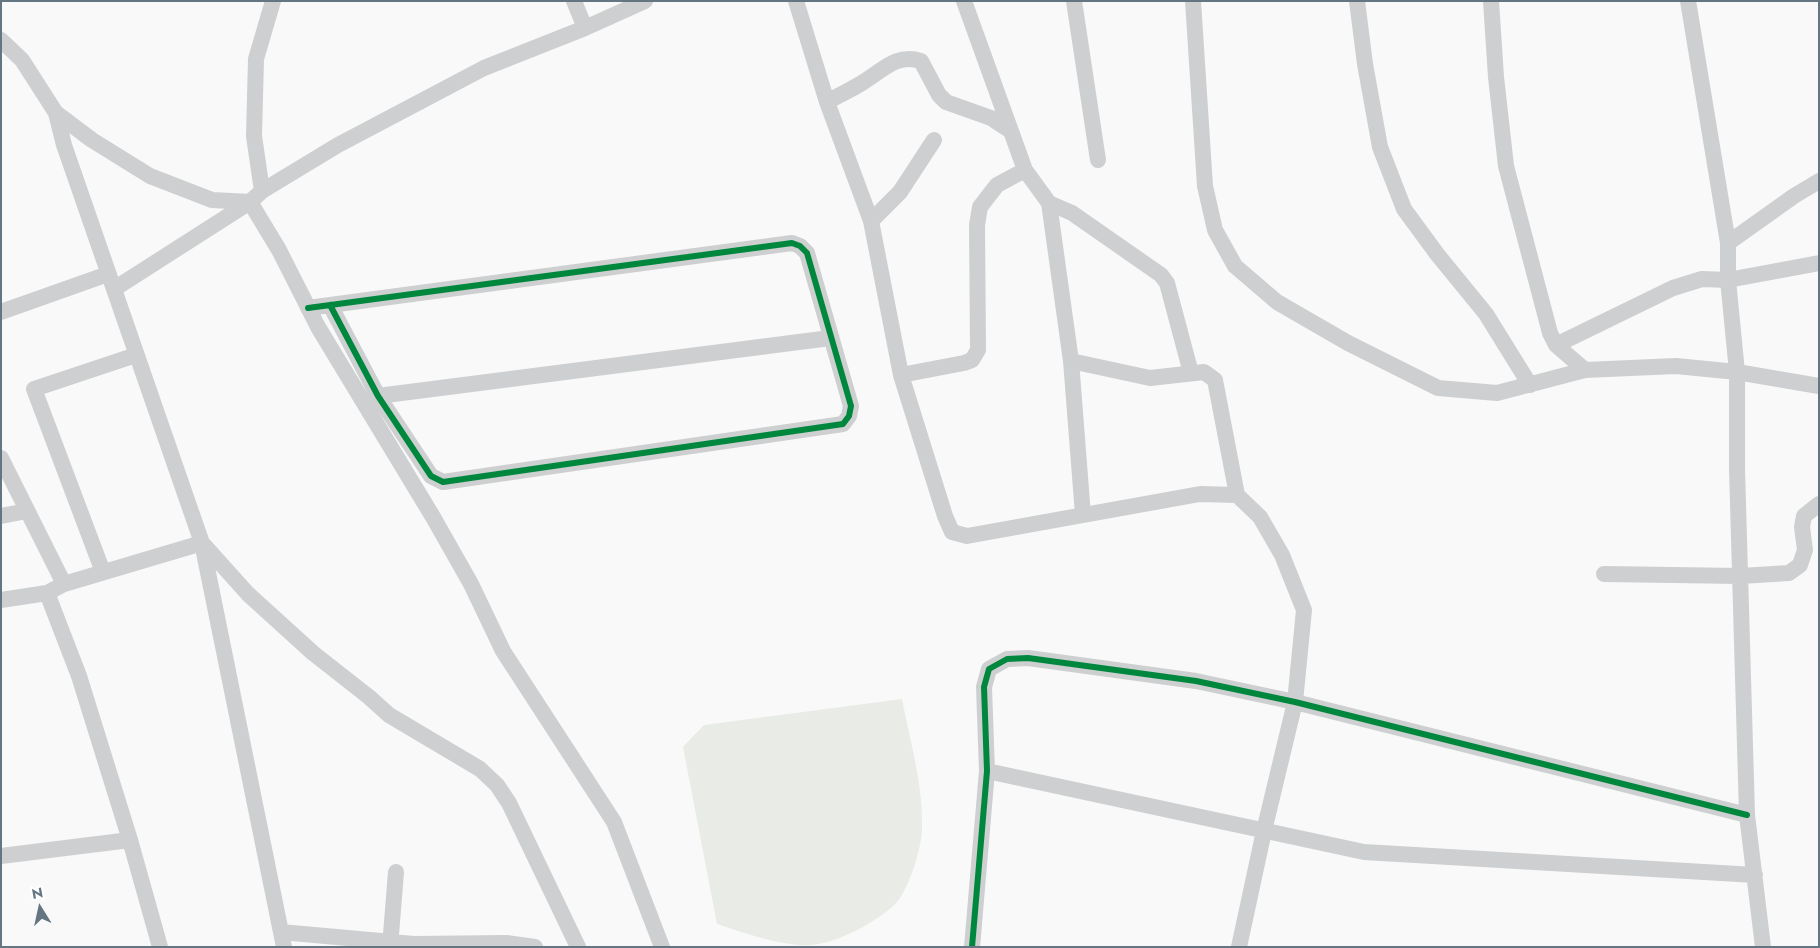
<!DOCTYPE html>
<style>
body{margin:0}
#map{position:relative;width:1820px;height:948px;overflow:hidden;background:#f9f9f9;font-family:Jost,sans-serif}
canvas{display:block}
.frame{position:absolute;inset:0;border:2px solid #657683;pointer-events:none}
.north{position:absolute;left:15px;top:883px;width:50px;height:50px;-webkit-text-stroke:4px #fff;paint-order:stroke;rotate:350deg;font-size:14px;font-weight:700;line-height:20px;text-align:center;color:#657683}
.north::after{content:'';display:block;margin:auto;width:18px;height:22px;background:#657683;clip-path:polygon(50% 0,100% 100%,50% 72%,0 100%)}
</style>
<div id="map">
<canvas width="1820" height="948"></canvas>
<div class="frame"></div>
<div class="north">N</div>
</div>
<script>
const c = document.querySelector('canvas').getContext('2d');
c.lineJoin = 'round';
function fillPath(path, color) {
  c.fillStyle = color;
  c.fill(path, 'evenodd');
}
function trace(path, color, width, dash) {
  c.strokeStyle = color;
  c.lineWidth = width;
  c.lineCap = dash ? 'butt' : 'round';
  c.setLineDash(dash || []);
  c.stroke(path);
}
fillPath(new Path2D(`
 M902 699C910 741 923 784 922 827 922 847 910 886 897 902 894 906 889 909 886 912 863 929 828 948 798 945 770 942 744 933 717 924L683 747 704 725Z`), '#e8ebe6');
trace(new Path2D(`
 M574 1 585 28
 M796 1 827 102 871 221 901 375 945 516 952 532 967 536 1200 494 1237 495
 M964 1 1025 170 1049 203 1072 213 1161 275 1167 283 1191 373
 M1074 1 1098 160
 M1193 1 1205 186 1215 230 1235 266 1277 302 1348 343 1438 388 1497 393 1585 370 1676 366 1737 372 1819 386
 M1357 1 1365 64 1380 147 1404 209 1437 254 1486 314 1530 385
 M1491 1 1496 77 1506 166 1550 333 1556 345 1585 370
 M1688 1 1728 243V280L1737 372V469L1747 815 1763 947
 M1 40 22 60 56 113 64 145 202 543 284 947
 M827 102C839 95 853 89 865 81 883 70 897 53 921 61L939 95 946 102 991 118 1011 131
 M56 113 92 140 150 176 212 200 250 202 279 250 318 327 433 517 471 584 503 651 614 822 662 947
 M262 191 254 136 256 59 273 1
 M1049 203 1071 361 1083 515
 M871 221 900 192 934 140
 M1728 243 1794 196 1819 181
 M114 289 250 202 262 191 338 145 484 68 585 28 645 1
 M308 308 792 243 800 246 807 253 851 406 849 416 843 424 443 482 431 476 378 396 330 305
 M1 312 108 274
 M1556 345 1673 288 1702 279 1728 280 1819 263
 M1071 361 1150 378 1204 372 1215 380 1237 495 1260 517 1282 555 1304 610 1295 702 1264 831 1239 947
 M901 375 964 363 972 360 978 350 977 225 980 207 997 185 1025 170
 M378 396 830 338
 M1 458 64 584
 M1 516 27 511
 M204 545 248 594 313 653 369 697 389 715 480 769 497 785 509 803 578 947
 M103 572 34 389 136 355
 M1604 574 1741 576 1789 573 1800 565 1805 550 1802 527 1804 516 1819 504
 M47 593 79 676 130 840 160 947
 M1 600 47 593 64 584 202 543
 M987 771 1364 852 1755 875
 M1 856 130 840
 M281 932 414 944 506 943 535 947
 M390 947 396 872
 M972 947 987 771 984 687 989 669 1007 659 1028 658 1196 681 1295 702 1747 815`), '#cecfd0', 16);
trace(new Path2D(`
 M308 308 792 243 800 246 807 253 851 406 849 416 843 424 443 482 431 476 378 396 330 305
 M972 947 987 771 984 687 989 669 1007 659 1028 658 1196 681 1295 702 1747 815`), '#00873e', 6);
</script>
